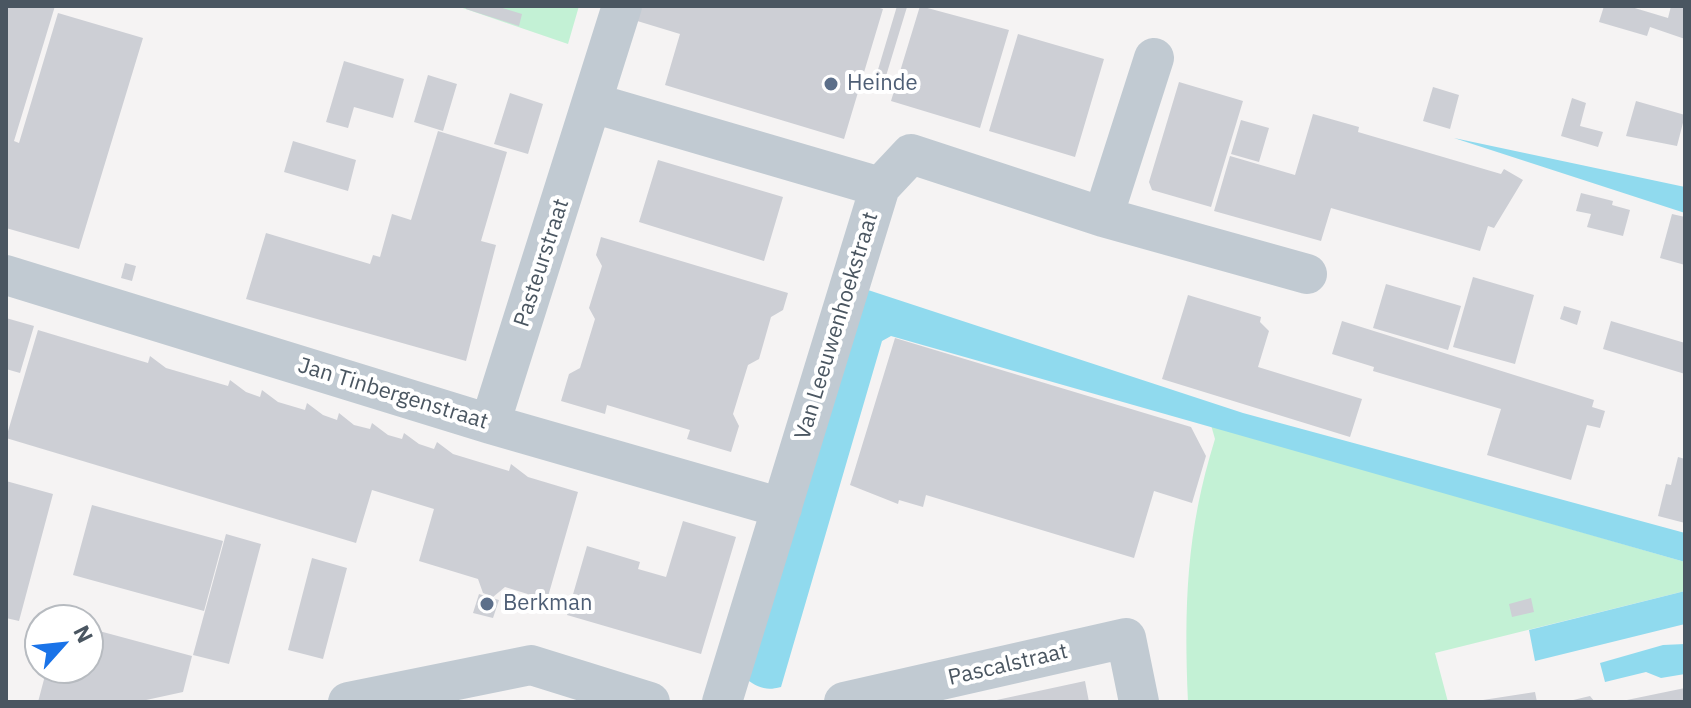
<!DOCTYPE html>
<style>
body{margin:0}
#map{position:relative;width:1691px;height:708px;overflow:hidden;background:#f5f3f3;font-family:"IBM Plex Sans",sans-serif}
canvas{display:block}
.frame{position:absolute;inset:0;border:8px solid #4a5661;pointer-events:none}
.north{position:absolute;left:24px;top:604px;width:80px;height:80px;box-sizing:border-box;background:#fff;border:2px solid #b7bbc0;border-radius:50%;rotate:63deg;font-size:22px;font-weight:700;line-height:32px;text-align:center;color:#4a5661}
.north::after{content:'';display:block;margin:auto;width:28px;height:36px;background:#1a73e8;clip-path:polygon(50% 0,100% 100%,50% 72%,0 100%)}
</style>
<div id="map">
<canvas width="1691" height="708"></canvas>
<div class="frame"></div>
<div class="north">N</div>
</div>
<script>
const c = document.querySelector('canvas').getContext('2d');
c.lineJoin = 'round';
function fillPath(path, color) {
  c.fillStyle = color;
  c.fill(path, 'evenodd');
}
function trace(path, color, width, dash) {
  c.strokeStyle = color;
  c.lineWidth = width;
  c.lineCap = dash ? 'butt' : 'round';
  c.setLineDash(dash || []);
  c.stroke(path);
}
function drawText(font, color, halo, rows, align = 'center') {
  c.font = font + ' "IBM Plex Sans",sans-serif';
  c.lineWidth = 8;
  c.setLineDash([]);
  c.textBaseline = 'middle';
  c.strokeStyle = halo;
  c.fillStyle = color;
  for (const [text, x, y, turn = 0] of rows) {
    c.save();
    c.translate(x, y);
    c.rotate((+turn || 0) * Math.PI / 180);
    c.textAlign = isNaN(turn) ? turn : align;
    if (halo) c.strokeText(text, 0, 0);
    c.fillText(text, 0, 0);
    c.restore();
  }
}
fillPath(new Path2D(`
 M457 6H579L568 44Z
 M1211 425 1685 562V591L1435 653 1448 702H1188C1184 606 1186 532 1215 439Z`), '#c3f1d5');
fillPath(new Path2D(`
 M1454 138 1685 187V213Z
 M868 290 1243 413 1685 533V562L891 336 882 341 781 687C766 691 759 688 746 679Z
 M1685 591V624L1535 661 1529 630Z
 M1685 644V674L1661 678 1646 672 1605 682 1600 663 1663 645Z`), '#90daee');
fillPath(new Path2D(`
 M6 6H55L14 141 19 143 58 13 143 38 79 249 6 228Z
 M466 6H496L522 14 519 26 466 9Z
 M638 6H873L883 9 844 139 665 85 680 34 634 20Z
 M897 6 907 7 886 76 877 73Z
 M920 6 1009 30 980 128 891 101Z
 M1604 6H1628L1668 18 1671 6H1685V39L1650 27 1647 36 1599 22Z
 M1018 34 1104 59 1075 157 989 131Z
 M344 61 404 79 393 118 354 107 348 128 326 122Z
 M428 75 457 84 443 131 414 122Z
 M1179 82 1243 101 1211 207 1152 190 1149 182Z
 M1433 87 1459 95 1450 129 1423 121Z
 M510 93 543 104 528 154 494 144Z
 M1572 98 1586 103 1580 126 1603 132 1598 147 1561 136Z
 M1636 101 1685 115 1677 146 1626 136Z
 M1313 114 1359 127 1358 132 1501 174 1504 169 1523 180 1494 228 1488 226 1480 251 1331 208 1321 241 1214 211 1230 156 1295 175Z
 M1241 120 1269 128 1259 162 1231 154Z
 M438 131 507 152 481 241 496 245 466 361 246 299 266 233 370 264 373 255 380 257 392 214 411 220Z
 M293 141 356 160 348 191 284 172Z
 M658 160 783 197 764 261 639 222Z
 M1581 193 1613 201 1612 205 1630 210 1623 236 1587 227 1591 214 1576 211Z
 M1672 214 1685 217V265L1660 258Z
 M601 237 788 293 783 310 771 317 759 359 748 365 733 414 739 426 731 452 687 439 690 430 607 405 605 414 561 401 569 374 580 368 595 319 589 308 602 266 596 255Z
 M125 263 136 266 132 281 121 278Z
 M1473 277 1534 295 1515 364 1453 347Z
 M1386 284 1461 306 1448 350 1373 328Z
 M1188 295 1261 317 1260 322 1269 331 1258 367 1362 399 1350 437 1162 379Z
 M1564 306 1581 311 1577 325 1560 319Z
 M6 318 34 326 20 373 6 369Z
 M1342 321 1594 400 1592 407 1605 411 1600 428 1587 425 1571 480 1487 455 1501 409 1373 371 1374 367 1332 354Z
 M1611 321 1685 343V374L1603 349Z
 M38 330 148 363 150 356 166 368 228 386 230 380 246 392 260 397 262 390 278 402 305 410 307 403 323 415 337 420 339 413 354 425 370 429 372 423 388 435 402 439 404 433 419 444 434 449 437 442 453 454 509 471 511 464 528 477 578 492 547 600 505 587 493 597 483 593 478 579 419 561 434 509 372 490 356 543 6 438Z
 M895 338 1191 427 1206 456 1192 503 1154 491 1134 558 926 495 923 507 899 500 898 504 850 485Z
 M1678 457 1685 459V523L1658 516 1666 484 1671 485Z
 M6 481 53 494 19 621 6 618Z
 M92 505 223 541 204 611 73 575Z
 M683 521 736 537 701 654 567 615 587 546 640 562 638 569 666 577Z
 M226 534 261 544 229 664 193 655Z
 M312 558 347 568 323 659 288 650Z
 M479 594 499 600 493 618 473 613Z
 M1531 598 1534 612 1512 617 1509 604Z
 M88 628 192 656 183 692 137 702H38L47 668H88Z
 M1085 681 1089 702H992V701Z
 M1685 688V702H1622V701Z
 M1535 692 1537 702H1483V700Z
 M1590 696 1595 702H1569V701Z`), '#cdcfd5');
trace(new Path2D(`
 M593 103 880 187
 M1103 217 1154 58
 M6 275 490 424 782 508
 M490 424 622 6
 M348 702 531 665 650 702
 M722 702 880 187 911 154 1103 217 1307 274
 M844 702 1126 638 1139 702`), '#c1cad2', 40);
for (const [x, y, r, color] of [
 [831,84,8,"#5c6f8a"],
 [487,604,8,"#5c6f8a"]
]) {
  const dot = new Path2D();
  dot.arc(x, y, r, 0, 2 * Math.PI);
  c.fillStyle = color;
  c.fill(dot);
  trace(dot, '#fff', 3);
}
drawText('22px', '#4e5e75', '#fff', [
 ["Heinde",847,84],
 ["Berkman",503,604]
], 'left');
drawText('22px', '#4a5661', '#fff', [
 ["Pasteurstraat",542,263,-72],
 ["Van Leeuwenhoekstraat",837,326,-73],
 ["Jan Tinbergenstraat",393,394,17],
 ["Pascalstraat",1008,665,-13]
]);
</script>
